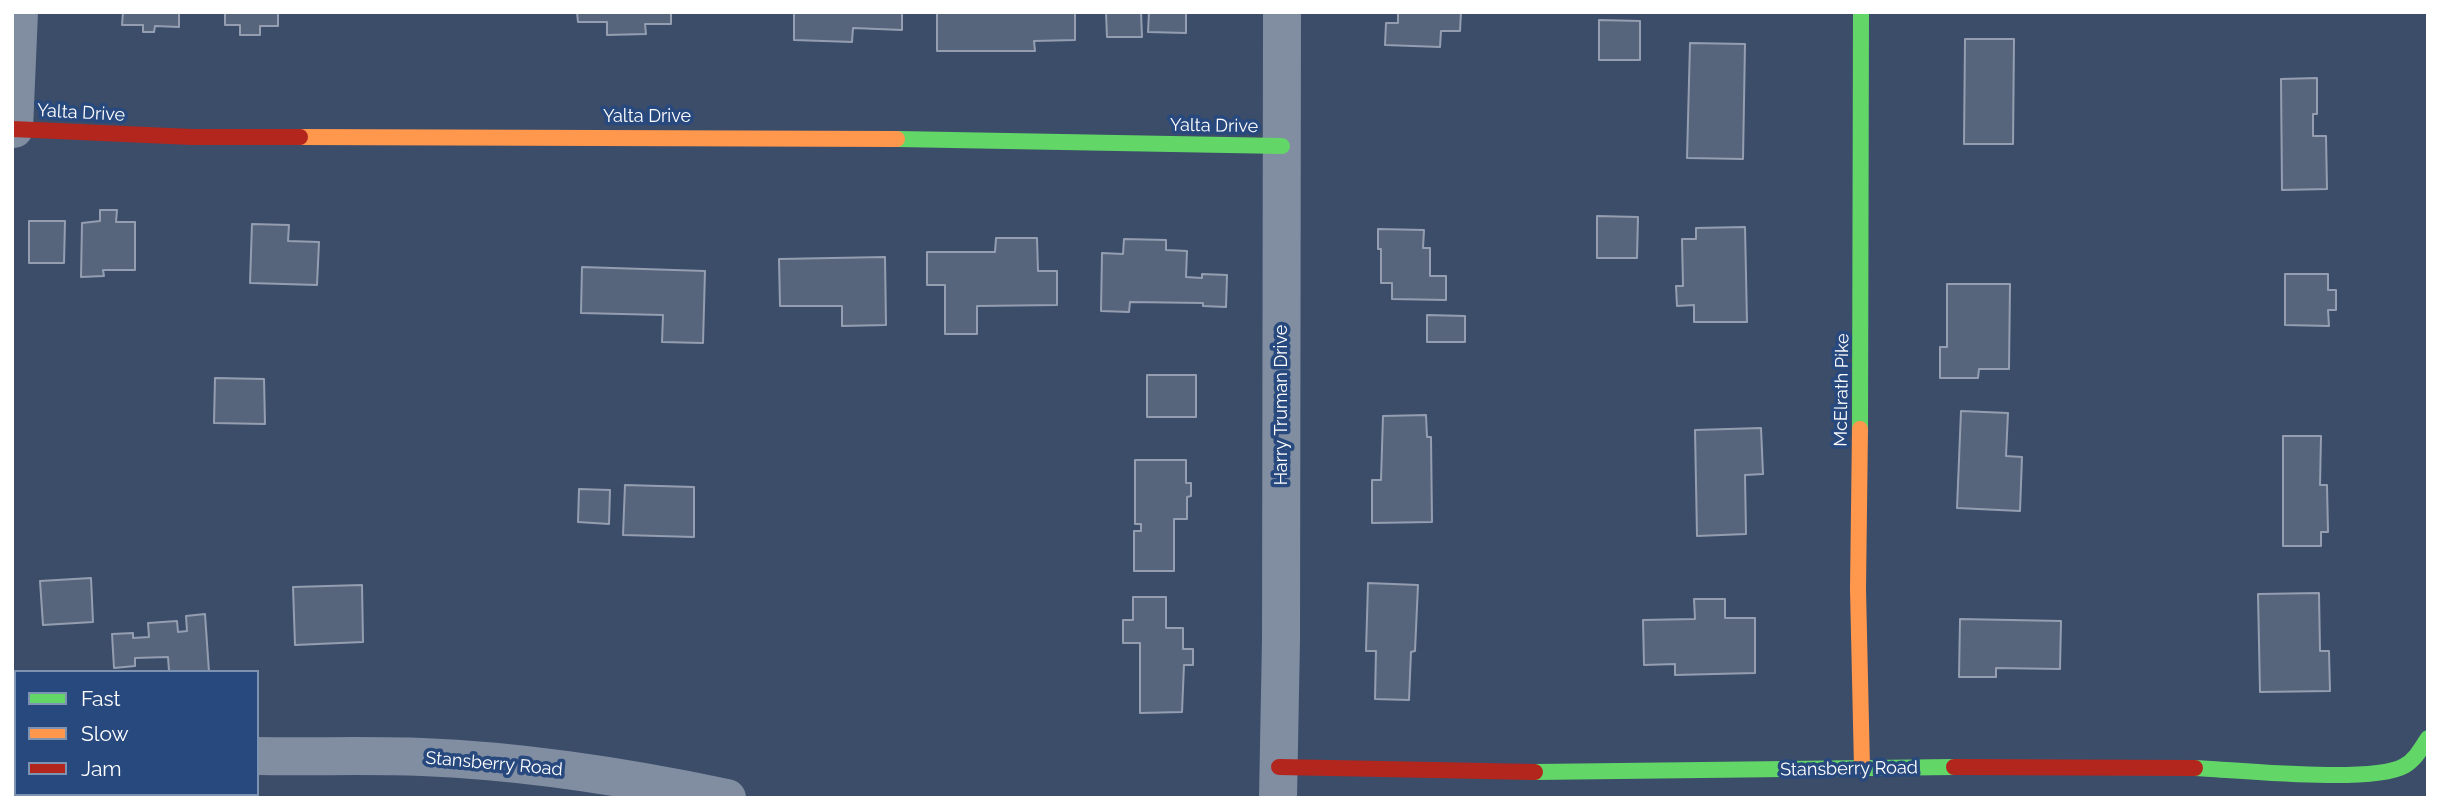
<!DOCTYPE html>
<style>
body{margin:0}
#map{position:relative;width:2440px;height:810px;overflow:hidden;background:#3c4d6a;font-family:Raleway,sans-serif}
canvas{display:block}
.frame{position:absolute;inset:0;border:14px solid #fff;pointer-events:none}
.legend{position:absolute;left:14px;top:670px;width:245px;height:126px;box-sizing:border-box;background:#28497e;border:2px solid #7e92b2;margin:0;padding:9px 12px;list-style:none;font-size:21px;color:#fff}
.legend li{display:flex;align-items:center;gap:14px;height:35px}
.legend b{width:35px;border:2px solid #7e92b2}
</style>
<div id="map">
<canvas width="2440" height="810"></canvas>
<div class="frame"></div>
<ul class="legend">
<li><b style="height:9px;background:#63d668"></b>Fast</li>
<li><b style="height:9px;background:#ff974d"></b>Slow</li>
<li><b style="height:9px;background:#b3261e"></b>Jam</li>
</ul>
</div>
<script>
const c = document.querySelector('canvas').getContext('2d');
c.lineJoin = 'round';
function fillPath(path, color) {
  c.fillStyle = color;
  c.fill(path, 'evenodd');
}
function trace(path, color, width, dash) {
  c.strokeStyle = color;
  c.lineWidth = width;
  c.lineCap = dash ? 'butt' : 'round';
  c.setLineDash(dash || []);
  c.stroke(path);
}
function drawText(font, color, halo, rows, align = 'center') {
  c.font = font + ' Raleway,sans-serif';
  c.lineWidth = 7;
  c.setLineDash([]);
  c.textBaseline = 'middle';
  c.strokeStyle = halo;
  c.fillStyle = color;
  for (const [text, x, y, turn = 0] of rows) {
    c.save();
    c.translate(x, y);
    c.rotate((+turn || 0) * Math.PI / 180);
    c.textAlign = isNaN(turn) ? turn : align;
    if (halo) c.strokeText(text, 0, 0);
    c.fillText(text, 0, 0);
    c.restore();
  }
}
const building = new Path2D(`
 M123 12H179V27L155 26 154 32H143V25H122Z
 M225 12H278V26H260V35H240V25H225Z
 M577 12H671V24H645L646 34 607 35V22H578Z
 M794 12H902V30L853 28 852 42 794 40Z
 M937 12H1075V40L1034 41 1035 51H937Z
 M1106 12H1141L1142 37H1107Z
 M1149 12H1186V33L1148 32Z
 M1398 12H1461L1460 31H1441L1440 47 1385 45 1386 23H1398Z
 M1599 20 1640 21V60H1599Z
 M1965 39H2014L2013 144H1964Z
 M1690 43 1745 44 1743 159 1687 158Z
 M2317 78V114H2313V136H2326L2327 189 2282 190 2281 79Z
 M100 210H117L116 222H135V270H103L104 276 81 277 82 223 100 221Z
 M1597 216 1638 217 1637 258H1597Z
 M29 221H65L64 263H29Z
 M252 224 289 225 288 241 319 242 317 285 250 283Z
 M1745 227 1747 322H1694V305L1677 306 1676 286H1683L1682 239H1696V228Z
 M1378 229 1424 230 1423 248H1430V276H1446V300L1392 299V283H1381V249H1378Z
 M996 238H1037L1038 271H1057V305L977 306V334H945V285H927V252H995Z
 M1124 239 1166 240V250L1187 251 1186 277 1202 278V274L1227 275 1226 307 1203 306V303L1130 302 1129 312 1101 311 1102 253 1123 254Z
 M885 257 886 325 842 326V306H780L779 259Z
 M582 267 705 271 703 343 662 342 663 315 581 313Z
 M2285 274H2328V290H2336V310H2328L2329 326 2285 325Z
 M1947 284H2010L2009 369H1979L1978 378H1940V347H1947Z
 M1427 315 1465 316V342H1427Z
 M1147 375H1196V417H1147Z
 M215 378 264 379 265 424 214 423Z
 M1961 411 2008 413 2006 456 2022 457 2020 511 1957 508Z
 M1426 415 1427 437H1431L1432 522 1372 523V480H1381L1383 416Z
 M1761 428 1763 474 1745 475 1746 534 1697 536 1695 430Z
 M2283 436H2321L2320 485H2327L2328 532H2321V546H2283Z
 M1135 460H1186V483H1191V496L1187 497V519H1174V571H1134V531H1141V524H1135Z
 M625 485 694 487V537L623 535Z
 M579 489 610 490 609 524 578 522Z
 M91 578 93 622 43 625 40 581Z
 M1368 583 1418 585 1415 651 1411 652 1409 700 1375 699 1376 651H1366Z
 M362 585 363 642 295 645 293 587Z
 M2319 593 2320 651H2329L2330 691 2260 692 2258 594Z
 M1133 597H1166V628H1183V649H1193V665H1184L1182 712 1140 713V643H1123V620H1133Z
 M1694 599H1725V618H1755V673L1675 675V664L1644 665 1643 620 1695 619Z
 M205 614 209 672 169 671 168 657 135 658V666L114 668 112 634 133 633V638L149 637 148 623 177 621 178 632 187 631 186 616Z
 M1960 619 2061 621 2060 669 1996 668V677H1959Z`);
fillPath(building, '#57657c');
trace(building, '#949eb0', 2);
trace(new Path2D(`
 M14 129 19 12
 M12 756 16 757
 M257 756C312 757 367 755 422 757 525 761 627 777 727 798
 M1278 798 1281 640 1282 12`), '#818ea1', 38);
trace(new Path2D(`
 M897 139 1282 146
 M1860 429 1861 12
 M2195 768C2238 770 2372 784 2404 766 2415 760 2421 749 2428 738
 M1535 772 1954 767`), '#63d668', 16);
trace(new Path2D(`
 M300 137 897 139
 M1860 429 1858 589 1862 768`), '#ff974d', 16);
trace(new Path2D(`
 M12 129 192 137H300
 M1279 767 1535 772
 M1954 767 2195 768`), '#b3261e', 16);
drawText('18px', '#fff', '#28497e', [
 ["Yalta Drive",81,113,3],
 ["Yalta Drive",647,117],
 ["Yalta Drive",1214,126,1],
 ["McElrath Pike",1842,390,-89],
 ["Harry Truman Drive",1282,405,-90],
 ["Stansberry Road",494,764,5],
 ["Stansberry Road",1849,769,-1]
]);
</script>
